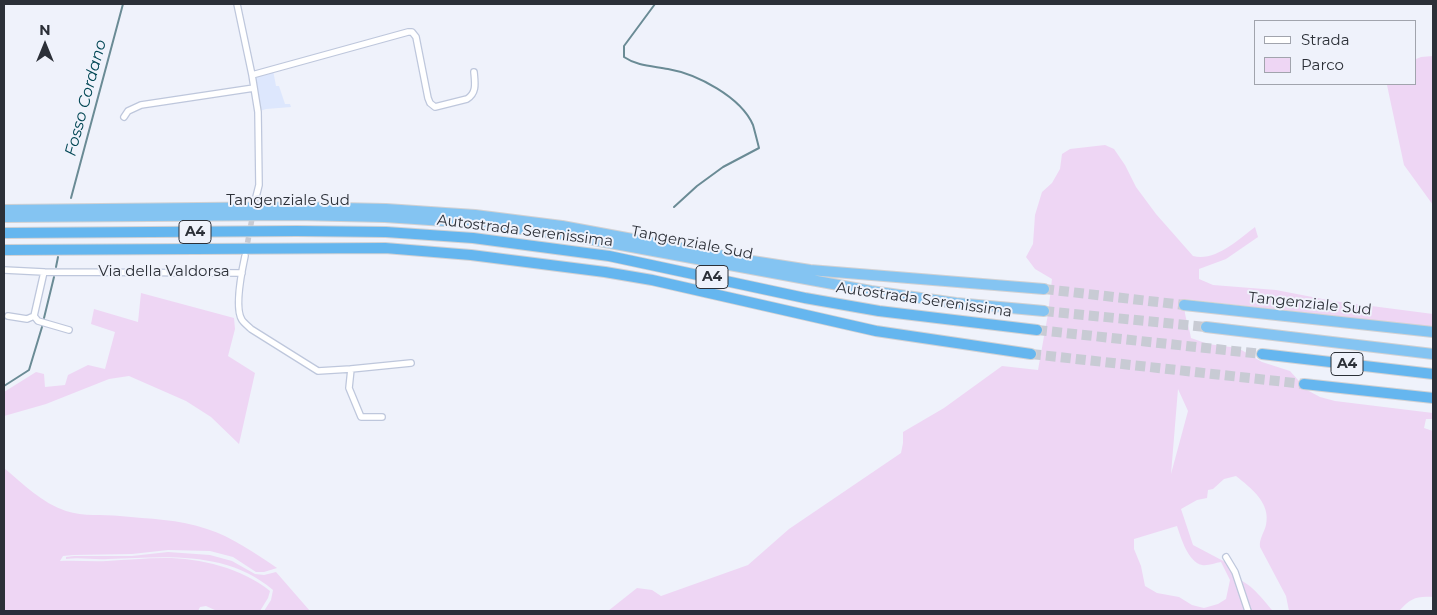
<!DOCTYPE html>
<style>
body{margin:0}
#map{position:relative;width:1437px;height:615px;overflow:hidden;background:#eff2fb;font-family:Montserrat,sans-serif}
canvas{display:block}
.frame{position:absolute;inset:0;border:5px solid #2c3038;pointer-events:none}
.legend{position:absolute;left:1254px;top:20px;width:162px;height:65px;box-sizing:border-box;background:#eff2fb;border:1px solid #a1a4ad;margin:0;padding:6px 9px;list-style:none;font-size:15px;color:#2c3038}
.legend li{display:flex;align-items:center;gap:10px;height:25px}
.legend b{width:25px;border:1px solid #a1a4ad}
.north{position:absolute;left:20px;top:20px;width:50px;height:50px;-webkit-text-stroke:4px #eff2fb;paint-order:stroke;rotate:0deg;font-size:14px;font-weight:700;line-height:20px;text-align:center;color:#2c3038}
.north::after{content:'';display:block;margin:auto;width:18px;height:22px;background:#2c3038;clip-path:polygon(50% 0,100% 100%,50% 72%,0 100%)}
</style>
<div id="map">
<canvas width="1437" height="615"></canvas>
<div class="frame"></div>
<ul class="legend">
<li><b style="height:6px;background:#fff"></b>Strada</li>
<li><b style="height:14px;background:#eed6f4"></b>Parco</li>
</ul>
<div class="north">N</div>
</div>
<script>
const c = document.querySelector('canvas').getContext('2d');
c.lineJoin = 'round';
function fillPath(path, color) {
  c.fillStyle = color;
  c.fill(path, 'evenodd');
}
function trace(path, color, width, dash) {
  c.strokeStyle = color;
  c.lineWidth = width;
  c.lineCap = dash ? 'butt' : 'round';
  c.setLineDash(dash || []);
  c.stroke(path);
}
function drawText(font, color, halo, rows, align = 'center') {
  c.font = font + ' Montserrat,sans-serif';
  c.lineWidth = 4;
  c.setLineDash([]);
  c.textBaseline = 'middle';
  c.strokeStyle = halo;
  c.fillStyle = color;
  for (const [text, x, y, turn = 0] of rows) {
    c.save();
    c.translate(x, y);
    c.rotate((+turn || 0) * Math.PI / 180);
    c.textAlign = isNaN(turn) ? turn : align;
    if (halo) c.strokeText(text, 0, 0);
    c.fillText(text, 0, 0);
    c.restore();
  }
}
fillPath(new Path2D(`
 M273 70 276 86H279L285 104H290L291 107 266 109 260 111 254 75Z`), '#dde7fd');
fillPath(new Path2D(`
 M1433 56V205L1404 165 1387 85 1416 84V59L1421 57Z
 M1105 145 1114 149 1125 165 1136 187 1156 214 1193 256C1215 262 1238 240 1255 227L1258 237 1226 259 1199 269V279L1213 285 1276 290 1333 301 1433 314V327L1185 299C1182 313 1189 324 1191 338L1208 344 1238 348 1262 362 1290 371 1307 390 1320 397 1335 401 1433 413V419H1426L1424 428 1433 431V597C1416 596 1411 598 1399 611H1289L1286 596 1260 547C1259 539 1264 533 1266 525 1271 503 1251 488 1236 476L1224 479 1213 489 1208 490 1207 498 1197 500 1181 509 1193 545 1229 564 1234 578C1251 582 1262 599 1273 611H608L637 588 652 590 661 596 748 565 789 529 901 453 903 443V432L944 408 1002 366 1038 370 1048 314 1052 279 1035 269 1026 257 1033 244 1035 215 1042 192 1052 183 1060 169 1062 154 1070 149ZM1178 389 1188 411 1171 474ZM1177 526C1181 538 1188 562 1202 565 1208 566 1215 563 1221 562L1230 580 1226 599 1218 604 1204 608 1192 605 1179 597 1157 593 1145 586 1141 566 1134 549V539Z
 M141 293 234 318 235 329 228 356 255 373 239 444 211 417 186 401 129 376 109 379 46 404 4 416V392L36 372 44 374 45 387 65 385 68 375 88 365 105 369 115 332 91 324 94 309 138 322Z
 M4 468C23 484 42 503 66 511 84 517 102 514 120 516 149 519 179 519 207 529 232 537 255 553 277 568L264 572H256L233 557 210 551 168 550 132 554 73 555 63 556 60 561C76 560 91 562 107 561 126 560 145 558 165 558 200 558 242 568 270 591L268 598 260 611H217L206 606 200 607 198 611H4Z
 M168 552 210 555 232 561 255 574 264 575 276 572 310 611H264L271 600 273 590C226 550 165 557 108 559 94 560 80 557 66 559V557L74 556H132Z`), '#eed6f4');
trace(new Path2D(`
 M655 4 624 46V57C637 66 652 66 668 69 697 74 741 97 753 125 755 132 757 140 759 148L723 167 697 186 674 207
 M71 198 123 4
 M56 267 58 257
 M44 318 54 277
 M4 386 29 370 42 327`), '#6a8b95', 2);
trace(new Path2D(`
 M246 251 256 197`), '#c8cbd4', 5.5, [5.5, 3]);
trace(new Path2D(`
 M1044 289 1184 305
 M1044 311 1206 327`), '#c8cbd4', 10, [10, 5]);
trace(new Path2D(`
 M1037 330 1262 354
 M1031 354 1304 384`), '#c8cbd4', 10, [10, 5]);
const minor = new Path2D(`
 M237 4 252 75 258 112 259 185 256 197
 M252 75 408 32H412L416 37 428 98 430 103 435 107 467 99C477 93 475 83 474 72
 M124 117 128 111 141 105 254 88
 M245 256C242 270 234 308 242 320 244 323 248 326 251 329L318 371 351 369 349 388 361 417H382
 M4 270 44 272 242 273
 M8 316 27 319 34 316 44 272
 M34 316 38 321 69 330
 M351 369 411 363
 M1226 557 1235 572 1248 611`);
const trunk = new Path2D(`
 M4 210 296 207 386 209 475 215 562 226 746 260 810 270 1044 289
 M4 217 296 215 385 217 474 223 561 234 871 291 956 303 1044 311
 M1184 305 1433 332
 M1206 327 1433 354`);
const motorway = new Path2D(`
 M4 233 297 231 386 232 473 238 609 256 805 298 879 311 1037 330
 M4 250 385 248 471 255 605 272 652 280 876 331 1031 354
 M1262 354 1433 374
 M1304 384 1433 398`);
trace(minor, '#bec7dc', 8);
trace(trunk, '#d1d1d3', 12);
trace(motorway, '#d1d1d3', 12);
trace(minor, '#fff', 5.5);
trace(trunk, '#84c4f2', 10);
trace(motorway, '#65b6ef', 10);
for (const [x, y, w] of [
 [195,232,32],
 [712,277,32],
 [1347,364,32]
]) {
  const box = new Path2D();
  box.roundRect(x - w / 2, y - 11.5, w, 23, 4);
  c.fillStyle = '#eff2fb';
  c.fill(box);
  trace(box, '#2c3038', 1);
}
drawText('bold 14px', '#2c3038', null, [
 ["A4",195,232],
 ["A4",712,277],
 ["A4",1347,364]
]);
drawText('15px', '#2c3038', '#eff2fb', [
 ["Tangenziale Sud",288,201],
 ["Autostrada Serenissima",525,231,7],
 ["Tangenziale Sud",692,243,11],
 ["Via della Valdorsa",164,272],
 ["Autostrada Serenissima",924,300,8],
 ["Tangenziale Sud",1310,304,6]
]);
drawText('italic 16px', '#004654', '#eff2fb', [
 ["Fosso Cordano",86,98,-75]
]);
</script>
